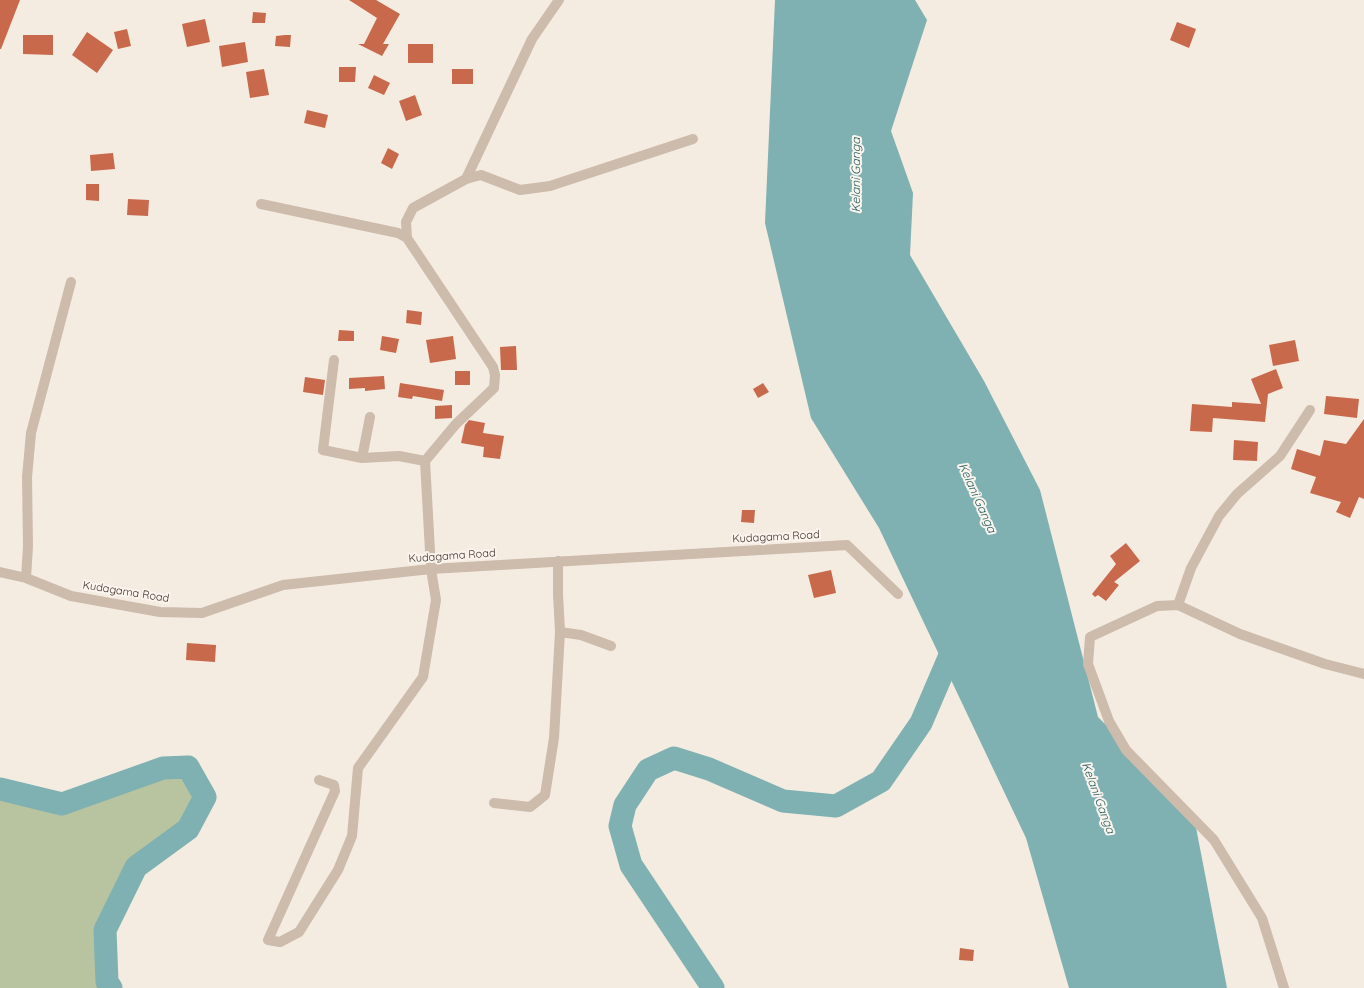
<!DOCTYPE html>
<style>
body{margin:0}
canvas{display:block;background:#f4ebe1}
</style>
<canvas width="1364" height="988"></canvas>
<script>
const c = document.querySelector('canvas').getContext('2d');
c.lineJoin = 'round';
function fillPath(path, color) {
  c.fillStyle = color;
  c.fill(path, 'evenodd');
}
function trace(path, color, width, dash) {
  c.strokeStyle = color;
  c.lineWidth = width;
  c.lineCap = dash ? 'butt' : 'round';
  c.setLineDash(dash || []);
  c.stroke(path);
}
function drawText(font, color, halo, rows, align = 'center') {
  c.font = font + ' Quicksand,sans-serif';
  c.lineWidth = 4;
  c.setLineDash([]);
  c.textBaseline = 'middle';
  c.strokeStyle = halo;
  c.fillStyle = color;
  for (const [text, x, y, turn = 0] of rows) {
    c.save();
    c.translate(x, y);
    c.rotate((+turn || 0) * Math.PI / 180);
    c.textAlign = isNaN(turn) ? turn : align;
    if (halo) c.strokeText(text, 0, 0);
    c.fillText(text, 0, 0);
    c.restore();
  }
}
fillPath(new Path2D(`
 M184 774 197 797 182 824 130 862 98 928 99 985 97 988H0V797L63 812 164 775Z`), '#b8c4a0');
fillPath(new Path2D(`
 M775 0H915L927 20 891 131 913 193 910 255 984 381 1040 490 1098 717 1193 812 1227 988H1069L1026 838 879 528 811 418 765 223Z`), '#7fb0b2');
trace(new Path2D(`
 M0 789 62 804 163 768 188 767 205 797 188 829 136 867 105 930 107 982 111 988
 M713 988 631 865 620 826 625 805 648 770 674 758 709 769 783 801 836 806 881 781 921 723 957 639`), '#7fb0b2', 23);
fillPath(new Path2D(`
 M0 0H20L1 49H0Z
 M349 0H376L400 14 383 44H389L382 56 358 44H364L377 18Z
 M253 12 266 13 265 23H252Z
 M205 19 210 42 187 47 182 24Z
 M1177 22 1196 29 1189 48 1170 40Z
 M127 29 131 46 118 49 114 32Z
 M87 32 113 50 97 73 72 55Z
 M23 35H53V55L23 54Z
 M285 35H291L290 47 275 46 276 36Z
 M245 42 248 62 222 67 219 46Z
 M408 44H433V63H408Z
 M339 67H356L355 82H339Z
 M264 69 269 95 250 98 246 72Z
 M452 69H473V84H452Z
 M374 75 390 83 384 95 368 88Z
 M415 95 422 115 406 121 399 101Z
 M307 110 328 115 325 128 304 123Z
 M388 148 399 154 392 169 381 163Z
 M113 153 115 169 91 171 90 155Z
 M86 184H99V201L86 200Z
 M128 199 149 200 148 216 127 215Z
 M407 310 422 312 421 325 406 323Z
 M339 330 354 331V341H338Z
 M382 336 399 339 396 353 380 350Z
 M453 336 456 359 430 363 426 340Z
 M1295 340 1299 361 1273 366 1269 345Z
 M516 346 517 370H501L500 347Z
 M1276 369 1283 388 1268 394 1265 422 1213 418 1212 432 1190 431 1192 404 1232 407V402L1261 404 1251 379Z
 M455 371H470V385H455Z
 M384 376 385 389 365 391V388L349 389V378Z
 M305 377 325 380 323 395 303 392Z
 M400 383 444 390 442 401 413 396 412 399 398 397Z
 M763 383 769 392 758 398 753 389Z
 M1326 396 1359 399 1357 418 1324 414Z
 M452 405V418L435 419V406Z
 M1364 419V499L1359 497 1350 518 1336 512 1341 502 1310 493 1316 477 1291 469 1297 449 1320 456 1324 440 1346 444Z
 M469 420 485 423 483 433 504 436 500 459 483 457 484 447 461 443 465 425Z
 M1234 440 1258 442 1257 461 1233 460Z
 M742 510H755L754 523 741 522Z
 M1126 543 1140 561 1114 582 1119 585 1106 601 1098 595 1095 597 1092 594 1116 564 1110 556Z
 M831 570 836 593 814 598 808 575Z
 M187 643 216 645 215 662 186 660Z
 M960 948 974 950 973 961 959 960Z`), '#c8694b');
trace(new Path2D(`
 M466 179 532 39 559 0
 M261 204 398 233 407 238
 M334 360 323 450 362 458 399 456 425 461
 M362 458 370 417
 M0 572 26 578 71 596 160 612 202 613 283 585 431 569 847 545 898 594
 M26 578 28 546 27 477 31 433 71 282
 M1178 605 1191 568 1219 516 1237 494 1280 456 1310 410
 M560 632 581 635 611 646
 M319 780 334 785 335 791 268 940 280 942 299 932 338 870 352 836 358 768 423 677 436 600 431 569 425 461 456 424 494 388 495 375 493 367 407 238 406 222 413 208 466 179 481 175 520 190 550 186 693 139
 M494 803 530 807 545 795 554 738 560 632 558 594V561
 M1284 988 1262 918 1214 840 1126 750 1109 721 1088 664 1090 637 1157 606 1178 605 1240 634 1325 664 1364 674`), '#cdbbac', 10);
drawText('11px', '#3b302b', '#fbf5ee', [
 ["Kudagama Road",776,537,-3],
 ["Kudagama Road",452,556,-4],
 ["Kudagama Road",126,592,9]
]);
drawText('italic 12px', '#1f5a5e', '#fbf5ee', [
 ["Kelani Ganga",856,175,-90],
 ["Kelani Ganga",977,498,66],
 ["Kelani Ganga",1098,798,70]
]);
</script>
